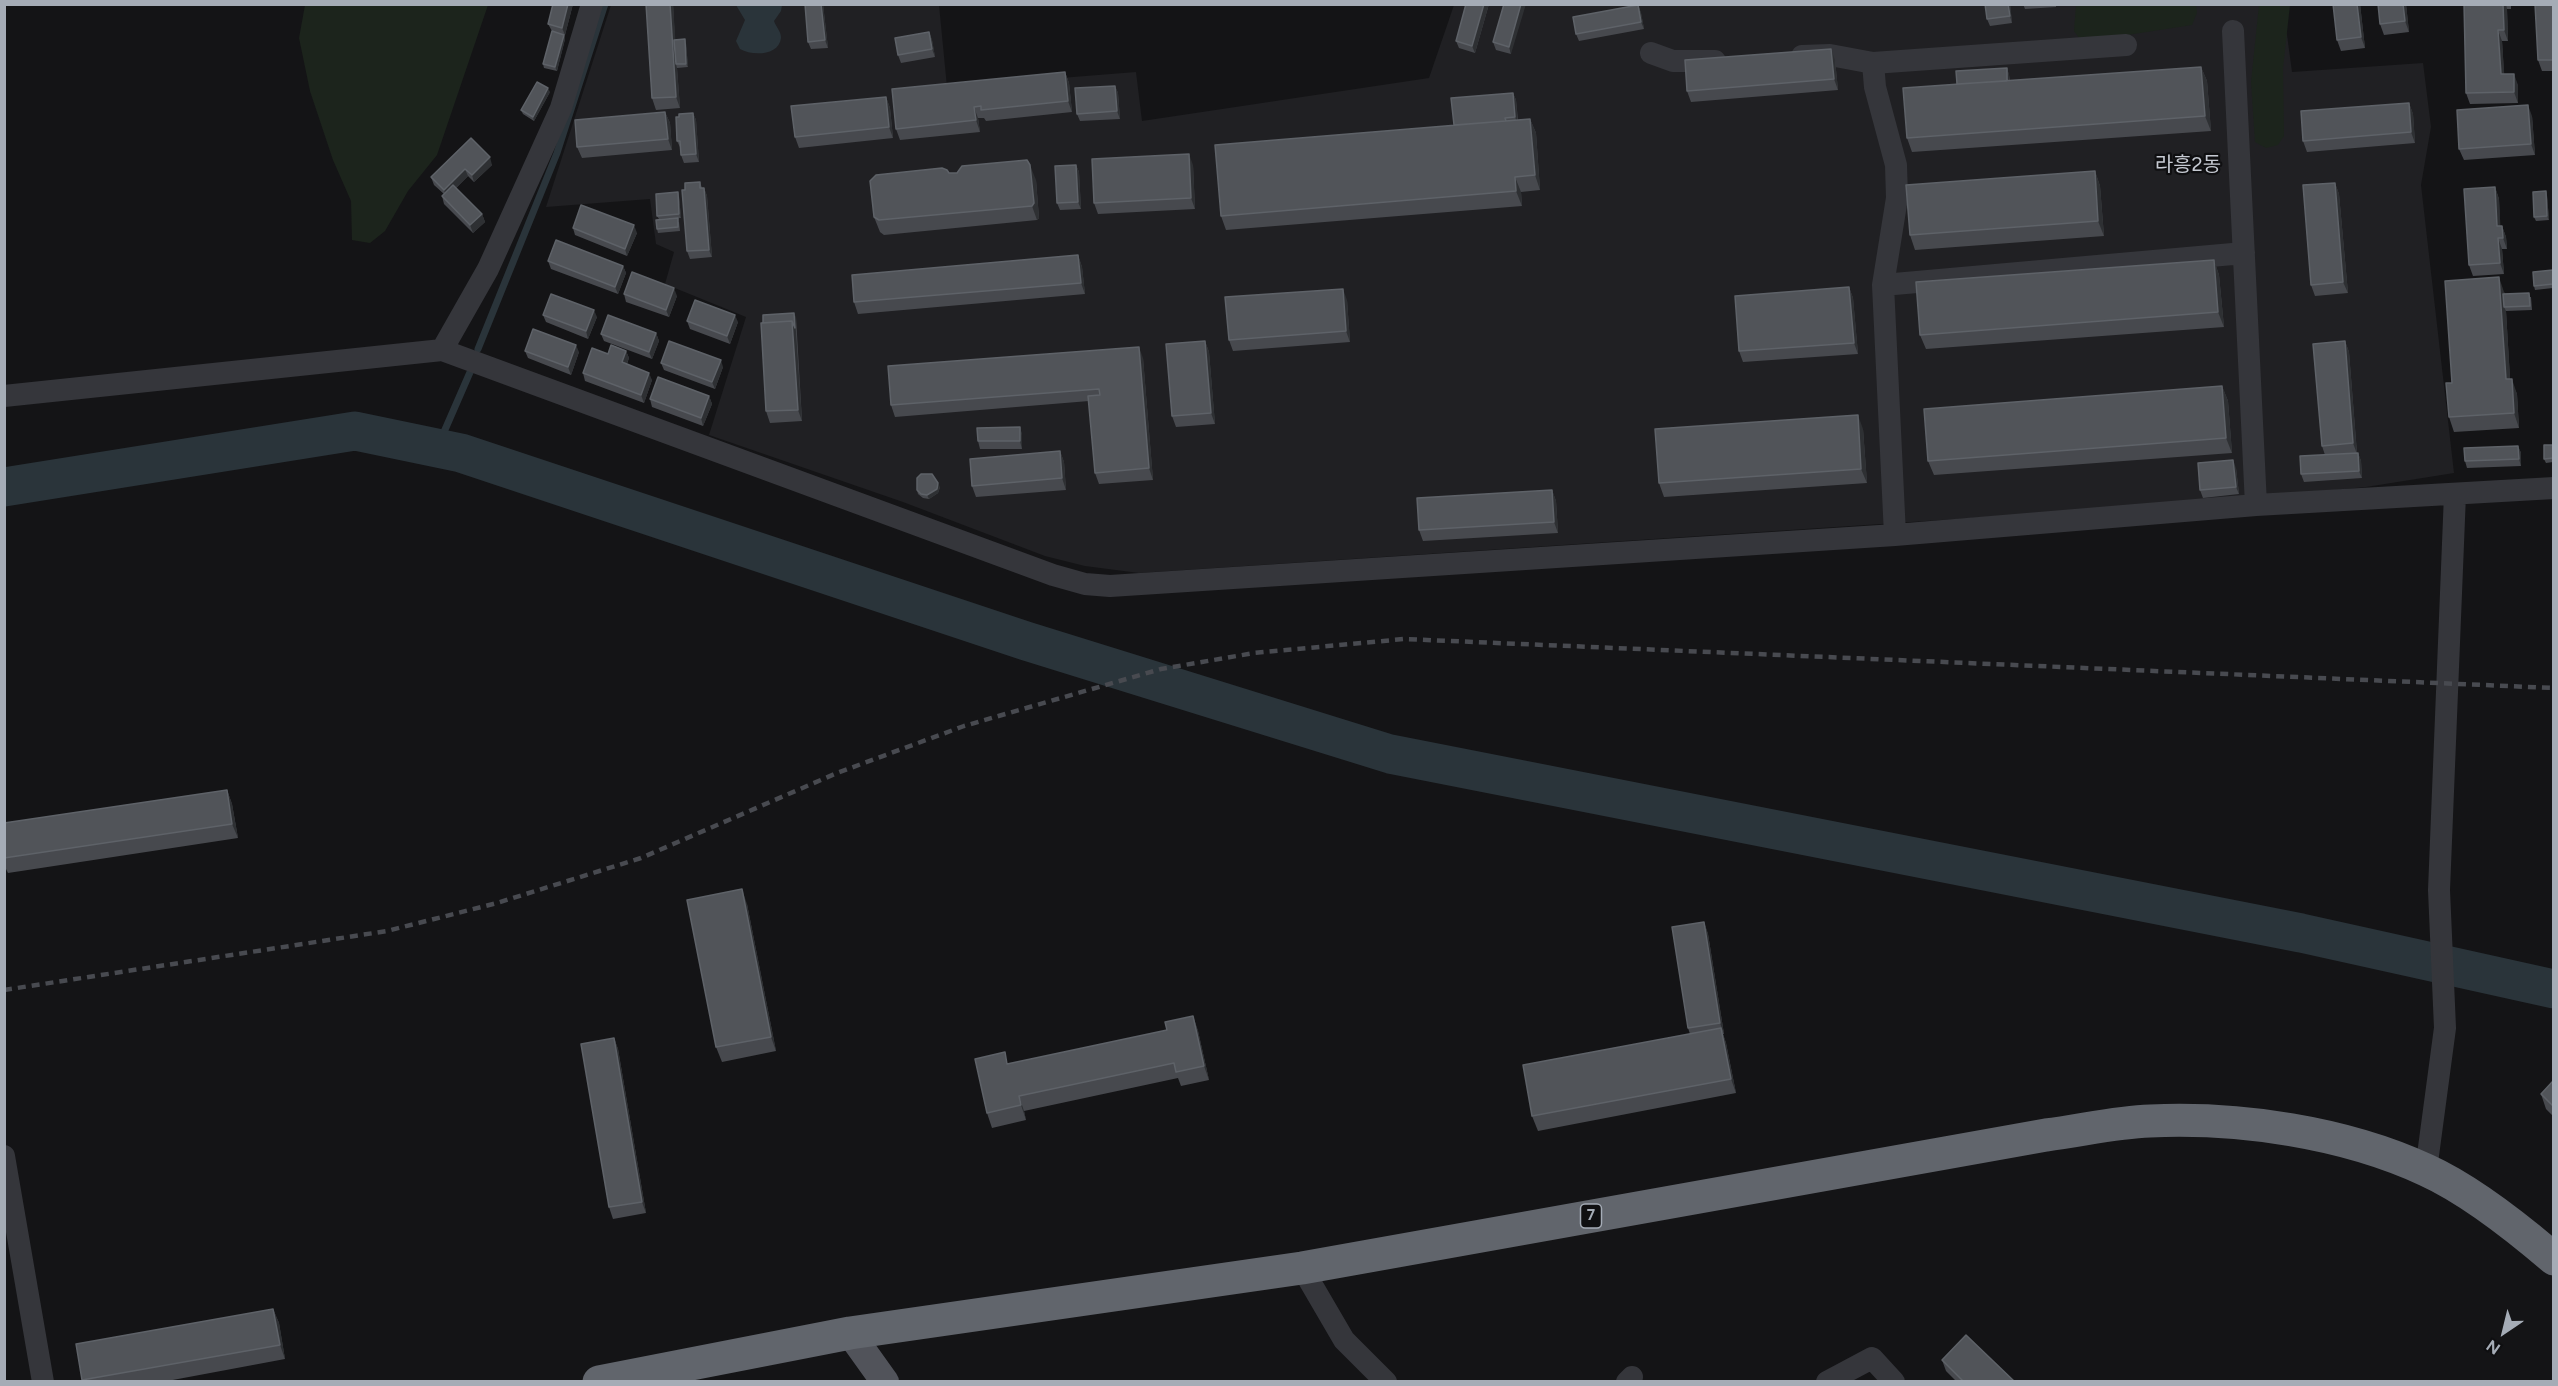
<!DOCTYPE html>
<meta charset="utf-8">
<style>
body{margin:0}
#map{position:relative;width:2558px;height:1386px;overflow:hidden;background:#141416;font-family:Figtree,sans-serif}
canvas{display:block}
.frame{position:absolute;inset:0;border:6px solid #a5acb6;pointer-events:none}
.north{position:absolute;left:2474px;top:1302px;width:60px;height:60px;-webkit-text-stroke:4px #0f0f11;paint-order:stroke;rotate:215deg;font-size:16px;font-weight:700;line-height:24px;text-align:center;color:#a5acb6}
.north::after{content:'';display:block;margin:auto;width:21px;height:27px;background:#a5acb6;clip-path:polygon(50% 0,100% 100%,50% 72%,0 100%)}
</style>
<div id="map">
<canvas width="2558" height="1386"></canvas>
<div class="frame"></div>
<div class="north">N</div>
</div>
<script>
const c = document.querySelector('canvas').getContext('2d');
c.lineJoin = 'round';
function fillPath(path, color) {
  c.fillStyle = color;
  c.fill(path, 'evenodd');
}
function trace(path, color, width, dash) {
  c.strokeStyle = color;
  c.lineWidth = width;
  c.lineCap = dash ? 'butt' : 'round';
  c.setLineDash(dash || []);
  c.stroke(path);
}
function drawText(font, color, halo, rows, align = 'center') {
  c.font = font + ' Figtree,"Noto Sans KR",sans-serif';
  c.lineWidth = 4.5;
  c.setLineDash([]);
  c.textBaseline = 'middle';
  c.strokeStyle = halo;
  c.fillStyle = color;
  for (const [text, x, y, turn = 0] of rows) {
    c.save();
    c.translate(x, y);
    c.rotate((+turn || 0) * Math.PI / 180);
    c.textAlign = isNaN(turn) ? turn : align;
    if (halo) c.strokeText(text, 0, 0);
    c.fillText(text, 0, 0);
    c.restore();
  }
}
fillPath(new Path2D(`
 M611 5H939L947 87 1136 72 1142 121 1429 78 1454 5H2283L2292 72 2423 63 2431 127 2421 185 2454 473 2366 487 2199 503 1139 573 1085 566 1045 556 903 502 709 435 746 317 665 284 674 252 656 244 650 199 546 207Z`), '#202023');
fillPath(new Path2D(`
 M305 5H488L437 155 408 191 385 231 370 243 352 240 351 201 333 160 310 91 299 38Z
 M2076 5H2196L2197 13 2192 25 2082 42 2074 31Z
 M2259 5H2290L2283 68 2284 136 2278 145 2266 148 2255 142 2251 82Z`), '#1c241c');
fillPath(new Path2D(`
 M736 5H782L781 11 774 21C776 27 781 31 781 38 779 56 752 56 740 49L736 41 745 20Z`), '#2a343a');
trace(new Path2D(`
 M478 349 557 153 605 4
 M437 448 471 370`), '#2a343a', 7);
trace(new Path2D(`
 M4 487 355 431 461 453 1026 641 1390 754 2301 933 2554 989`), '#2a343a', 39);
trace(new Path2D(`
 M2233 31 2256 505
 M1651 53 1673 61H1715
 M1802 56 1830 55 1873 63 2126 45
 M1873 63 1875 87 1896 165 1897 198 1883 285 1895 535
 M1883 285 2244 253
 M442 350 488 269 561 108 592 4
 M4 396 442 350 1053 575 1085 584 1110 586 1895 535 2256 505 2554 488
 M4 1156 43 1382
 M2426 1170 2445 1028 2439 890 2455 494
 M1302 1268 1344 1340 1386 1382
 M1627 1382 1632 1377
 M1827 1382 1872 1358 1894 1382`), '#35363b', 22);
trace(new Path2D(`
 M850 1333 885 1382`), '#51535a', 28);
trace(new Path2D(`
 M599 1382 850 1333 1302 1268 2046 1135C2080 1131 2115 1122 2150 1121 2240 1117 2344 1132 2426 1170 2468 1189 2519 1229 2554 1259`), '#61656c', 33);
trace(new Path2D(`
 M4 990 387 931 497 903 641 858 837 773 964 726 1161 669 1254 653 1404 639 2554 688`), '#484a50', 4.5, [8, 6]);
fillPath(new Path2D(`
 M573 4 565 35 561 34 564 35 565 39 557 71 544 68 543 64 552 31 548 24Z
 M646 4H673L675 40 686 43 688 67 677 68 680 108 656 110 652 98Z
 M805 4H823L828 48 811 49 808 42Z
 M1466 4H1489L1475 53 1459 48 1456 41Z
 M1504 4 1511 54 1496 50 1493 42Z
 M1985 4H2010L2012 23 1990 26 1987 19Z
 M2023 4H2056V7L2025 9Z
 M2360 4 2365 48 2341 51 2337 40Z
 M2406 4 2409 32 2384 35 2380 24Z
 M2464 4H2511V9H2507L2508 41H2502L2504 74 2518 85V103L2470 104 2466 93Z
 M2553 4V71H2542L2538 60Z
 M1638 5 1641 13 1644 29 1579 41 1576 34Z
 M929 32 932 40 935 57 901 63 898 55Z
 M1835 60 1838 90 1691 102 1687 91Z
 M2201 67 2207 81 2211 131 1912 152 1907 138 1957 84 2007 68 2009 75 2010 81Z
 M1065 72 1069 83 1072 112 986 121 984 118H978L980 132 900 140 896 129Z
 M1115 86 1118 93 1120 119 1080 121 1077 114Z
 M550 92 534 121 523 114 521 110Z
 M1513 93 1516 100 1518 120 1530 119 1536 133 1540 190 1521 192 1522 206 1226 230 1221 216 1454 125Z
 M886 97 890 108 893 138 799 148 795 137Z
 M2409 103 2413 114 2415 143 2307 152 2303 141Z
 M665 112 670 123 672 150 582 158 577 147Z
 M693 113 696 120 699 162 684 163 681 155V149L677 141Z
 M2532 116 2535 155 2464 160 2459 149Z
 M471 138 492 165 474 182 468 176 456 188 482 214 485 222 473 233 444 204 442 196 444 194 434 185 431 177Z
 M1076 165 1079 172 1081 209 1060 210 1057 203Z
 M1193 165 1195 209 1098 214 1094 203Z
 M2095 171 2100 186 2104 236 1915 250 1910 235Z
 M949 173 1036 180 1039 218 1037 220 884 235 880 232 874 217Z
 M700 182 702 188H704L707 196 712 257 690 259 687 251Z
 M2335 183 2339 194 2348 293 2315 296 2311 285Z
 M2495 187 2499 199 2500 226H2502L2506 237 2507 249H2502L2504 274 2473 276 2469 265Z
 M2546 191 2547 195 2549 220 2536 221 2534 217Z
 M679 196 681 218 659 219 657 216Z
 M679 222 680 231 658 233 657 229Z
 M573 228 637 233 627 256 575 235Z
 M1078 255 1082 267 1085 294 858 314 854 302Z
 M2214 260 2219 275 2224 327 1926 349 1920 335Z
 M548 261 623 266 626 273 618 294 551 269Z
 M2553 270V288L2535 290 2534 286Z
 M1849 287 1853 298 1858 354 1743 362 1739 351Z
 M2504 292 2505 294 2531 297 2532 310 2506 311 2510 379 2517 394 2519 428 2454 432 2449 417 2452 383Z
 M624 294 677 296 669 317 626 302Z
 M1347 300 1350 342 1233 351 1229 340Z
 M543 315 597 317 588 339 546 322Z
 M796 317 802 421 770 423 766 411Z
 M687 321 738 322 730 344 690 329Z
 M656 333 659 341 652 359 604 341 601 334Z
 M1205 341 1209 352 1215 424 1176 427 1172 416Z
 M2345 341 2349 352 2357 453H2358L2361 461 2362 478 2304 482 2301 474 2325 455 2322 446Z
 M525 351 579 352 571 375 528 358Z
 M626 351 629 358 627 364 652 380 644 403 585 381 583 373 608 354Z
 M1143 358 1153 480 1099 484 1095 473 1089 401 895 417 891 405Z
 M661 363 723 367 715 389 664 370Z
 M2222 386 2228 401 2232 453 1934 475 1928 461Z
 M709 396 712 404 703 426 652 407 650 399Z
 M1020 427 1022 435V449H980L978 441Z
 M1863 429 1867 483 1664 497 1659 483Z
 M2553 445V462L2546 463 2544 459Z
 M2518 446 2521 453V466L2467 468 2465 461Z
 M1060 451 1064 462 1066 490 976 497 972 486Z
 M2236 468 2239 494 2203 498 2200 490Z
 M940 487 938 493 929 499 923 498 918 494 917 490Z
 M1552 490 1556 501 1558 533 1423 541 1419 530Z
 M227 790 232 804 238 838 8 873 4 865V823Z
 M747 904 776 1051 722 1062 716 1047Z
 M1704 922 1708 934 1724 1034H1723L1726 1043 1736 1093 1538 1131 1532 1116 1690 1034 1688 1028Z
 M1193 1016 1198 1031 1209 1080 1181 1086 1178 1078 1024 1111 1026 1120 992 1128 987 1113 1009 1064 1167 1030Z
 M614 1038 618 1049 646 1213 613 1219 609 1207Z
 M2553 1081V1116L2546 1109 2541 1094Z
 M273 1309 279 1323 285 1359 162 1382H83L76 1344Z
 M1942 1360 2015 1382H1957L1946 1371Z`), '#47494e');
fillPath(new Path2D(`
 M568 4H573L565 35 562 28Z
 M670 4H673L677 64H676L677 68 680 108 676 97Z
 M821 4H823L828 48 825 40Z
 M1484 4H1489L1475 53 1472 46Z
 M1521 4H1526L1511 54 1509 47Z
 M2008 4H2010L2012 23 2010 16Z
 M2357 4H2360L2365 48 2361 37Z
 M2403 4H2406L2409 32 2405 21Z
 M2503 4H2506L2507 9 2508 41 2504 30Z
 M1638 5 1641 13 1644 29 1641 22Z
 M2498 30 2502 41 2505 85 2501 74Z
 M929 32 932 40 935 57 932 49Z
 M564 35 565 39 557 71 555 67Z
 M685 39 686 43 688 67 686 64Z
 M1831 49 1835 60 1838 90 1834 79Z
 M2201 67 2207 81 2211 131 2205 116Z
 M2007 68 2009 75 2011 94 2008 86Z
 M1065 72 1069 83 1072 112 1068 101Z
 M2514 74 2518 85V103L2514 92Z
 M1115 86 1118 93 1120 119 1117 111Z
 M548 88 550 92 534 121 533 117Z
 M1513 93 1516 100 1518 125 1515 117Z
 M886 97 890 108 893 138 889 127Z
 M2409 103 2413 114 2415 143 2411 132Z
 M2528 105 2532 116 2535 155 2531 144Z
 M974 107 978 118 980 132 976 120Z
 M665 112 670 123 672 150 668 139Z
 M693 113 696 120 699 162 696 154Z
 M1530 119 1536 133 1540 190 1535 175Z
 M1189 154 1193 165 1195 209 1191 198Z
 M490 157 492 165 474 182 472 175Z
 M1030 165 1036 180 1039 218 1037 220 1032 206Z
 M1076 165 1079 172 1081 209 1078 202Z
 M465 169 468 176 446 197 444 190Z
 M2095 171 2100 186 2104 236 2098 221Z
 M1515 177 1521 192 1522 206 1516 191Z
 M2335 183 2339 194 2348 293 2343 282Z
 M2495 187 2499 199 2501 237 2497 226Z
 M704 188 707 196 712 257 709 250Z
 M2546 191 2547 195 2549 220 2547 216Z
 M678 192 679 196 681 218 679 214Z
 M482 214 485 222 473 233 470 225Z
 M634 225 637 233 627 256 625 249Z
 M2502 226 2506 237 2507 249 2503 238Z
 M2498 238 2502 249 2504 274 2500 263Z
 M1078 255 1082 267 1085 294 1081 283Z
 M2214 260 2219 275 2224 327 2218 312Z
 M623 266 626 273 618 294 615 287Z
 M2499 277 2504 292 2506 307H2504L2506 311 2511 394 2506 379Z
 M1849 287 1853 298 1858 354 1854 343Z
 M674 288 677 296 669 317 666 310Z
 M1343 289 1347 300 1350 342 1346 331Z
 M594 310 597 317 588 339 586 331Z
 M794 313 796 317V332L795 328Z
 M735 315 738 322 730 344 727 336Z
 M792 321 796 332 802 421 798 410Z
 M656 333 659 341 652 359 649 352Z
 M1205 341 1209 352 1215 424 1211 413Z
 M2345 341 2349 352 2357 454 2353 443Z
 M576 345 579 352 571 375 568 367Z
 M1139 347 1143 358 1153 480 1149 468Z
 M626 351 629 358 624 370 622 362Z
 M721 360 723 367 715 389 712 382Z
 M649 373 652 380 644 403 641 395Z
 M2512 379 2517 394 2519 428 2514 413Z
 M2222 386 2228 401 2232 453 2226 438Z
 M709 396 712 404 703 426 701 418Z
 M1858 415 1863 429 1867 483 1861 469Z
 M1020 427 1022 435V449L1020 441Z
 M2518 446 2521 453V466L2519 459Z
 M1060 451 1064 462 1066 490 1062 478Z
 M2358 453 2361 461 2362 478 2359 471Z
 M2233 460 2236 468 2239 494 2236 487Z
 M938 483 940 487 938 493 929 499 927 495Z
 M1552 490 1556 501 1558 533 1554 522Z
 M227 790 232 804 238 838 232 824Z
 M742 889 747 904 776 1051 771 1037Z
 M1704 922 1708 934 1724 1034 1720 1023Z
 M1193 1016 1198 1031 1209 1080 1204 1066Z
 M1721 1028 1726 1043 1736 1093 1731 1079Z
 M614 1038 618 1049 646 1213 642 1202Z
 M1019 1096 1024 1111 1026 1120 1021 1105Z
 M273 1309 279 1323 285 1359 280 1345Z`), '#2e3033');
const building = new Path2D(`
 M553 4H568L562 28 548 24Z
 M646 4H670L676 97 652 98Z
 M805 4H821L825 40 808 42Z
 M1466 4H1484L1472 46 1456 41Z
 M1504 4H1521L1509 47 1493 42Z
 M1985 4H2008L2010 16 1987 19Z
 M2333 4H2357L2361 37 2337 40Z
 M2378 4H2403L2405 21 2380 24Z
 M2464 4H2503L2504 30H2498L2501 74H2514V92L2466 93Z
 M2535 4H2553V60H2538Z
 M1638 5 1641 22 1576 34 1573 17Z
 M552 31 564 35 555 67 543 64Z
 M929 32 932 49 898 55 895 38Z
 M685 39 686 64H676L674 40Z
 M1831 49 1834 79 1687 91 1685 60Z
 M2201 67 2205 116 1907 138 1903 88Z
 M2007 68V81L1957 84 1956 71Z
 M1065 72 1068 101 981 110V106L974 107 976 120 896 129 892 89Z
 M537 82 548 88 533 117 521 110Z
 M1115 86 1117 111 1077 114 1075 88Z
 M1513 93 1515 117 1505 118 1506 121 1454 125 1451 98Z
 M886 97 889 127 795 137 791 106Z
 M2409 103 2411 132 2303 141 2301 111Z
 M2528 105 2531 144 2459 149 2457 110Z
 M665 112 668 139 577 147 575 120Z
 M693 113 696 154 681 155 680 141H677L676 117H679V114Z
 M1530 119 1535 175 1515 177 1516 191 1221 216 1215 145Z
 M471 138 490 157 472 175 465 169 444 190 431 177Z
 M1189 154 1191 198 1094 203 1092 159Z
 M1027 160 1030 165 1034 203 1032 206 879 220 874 217 870 181 876 175 942 168 947 170 949 173H957L962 166Z
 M1076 165 1078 202 1057 203 1055 166Z
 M2095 171 2098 221 1910 235 1906 185Z
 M700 182V188H704L709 250 687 251 682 190H685V183Z
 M2335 183 2343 282 2311 285 2303 185Z
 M453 185 482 214 470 225 442 196Z
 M2495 187 2497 226H2502L2503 238H2498L2500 263 2469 265 2464 189Z
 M2546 191 2547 216 2534 217 2533 192Z
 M678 192 679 214 657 216 656 194Z
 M581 205 634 225 625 249 573 228Z
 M678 218V227L657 229 656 220Z
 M556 240 623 266 615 287 548 261Z
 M1078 255 1081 283 854 302 852 275Z
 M2214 260 2218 312 1920 335 1916 282Z
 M2553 270V284L2534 286 2533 272Z
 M632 272 674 288 666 310 624 294Z
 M2499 277 2506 379H2512L2514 413 2449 417 2446 383H2452L2445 281Z
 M1849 287 1854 343 1739 351 1735 296Z
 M1343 289 1346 331 1229 340 1225 297Z
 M2529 293 2530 306 2504 307 2503 294Z
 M551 294 594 310 586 331 543 315Z
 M695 300 735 315 727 336 687 321Z
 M794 313 795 328 792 321 763 323V315Z
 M608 315 656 333 649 352 601 334Z
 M792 321 798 410 766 411 761 323Z
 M533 329 576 345 568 367 525 351Z
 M669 341 721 360 712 382 661 363Z
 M1205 341 1211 413 1172 416 1166 344Z
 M2345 341 2353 443 2322 446 2313 344Z
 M611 345 626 351 622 362 649 373 641 395 583 373 592 348 608 354Z
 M1139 347 1149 468 1095 473 1088 396 1100 395 1099 389 891 405 888 366Z
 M658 377 709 396 701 418 650 399Z
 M2222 386 2226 438 1928 461 1924 409Z
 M1858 415 1861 469 1659 483 1655 429Z
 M1020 427V441H978L977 428Z
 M2544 445H2553V458L2544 459Z
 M2518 446 2519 459 2465 461 2464 448Z
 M1060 451 1062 478 972 486 970 459Z
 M2358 453 2359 471 2301 474 2300 456Z
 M2233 460 2236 487 2200 490 2198 463Z
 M921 474H932L938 483 937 489 927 495 921 494 917 490V478Z
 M1552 490 1554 522 1419 530 1417 498Z
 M227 790 232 824 4 858V823Z
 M742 889 771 1037 716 1047 687 900Z
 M1704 922 1720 1023 1688 1028 1672 927Z
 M1193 1016 1204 1066 1176 1072 1174 1063 1019 1096 1021 1105 987 1113 975 1059 1005 1052 1007 1064 1167 1030 1165 1022Z
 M1721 1028 1731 1079 1532 1116 1523 1065Z
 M614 1038 642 1202 609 1207 581 1044Z
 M2553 1081V1106L2541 1094Z
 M273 1309 280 1345 82 1380 76 1344Z
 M1966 1335 2015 1382H1964L1942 1360Z`);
fillPath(building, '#515459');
trace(building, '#5e6268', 1.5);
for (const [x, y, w] of [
 [1591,1216,21]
]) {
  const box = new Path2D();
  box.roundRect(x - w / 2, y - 12, w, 24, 4.5);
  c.fillStyle = '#0f0f11';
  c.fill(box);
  trace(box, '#a5acb6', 1.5);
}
drawText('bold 15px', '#a5acb6', null, [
 ["7",1591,1216]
]);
drawText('20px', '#c6cad2', '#0f0f11', [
 ["라흥2동",2188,165]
]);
</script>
